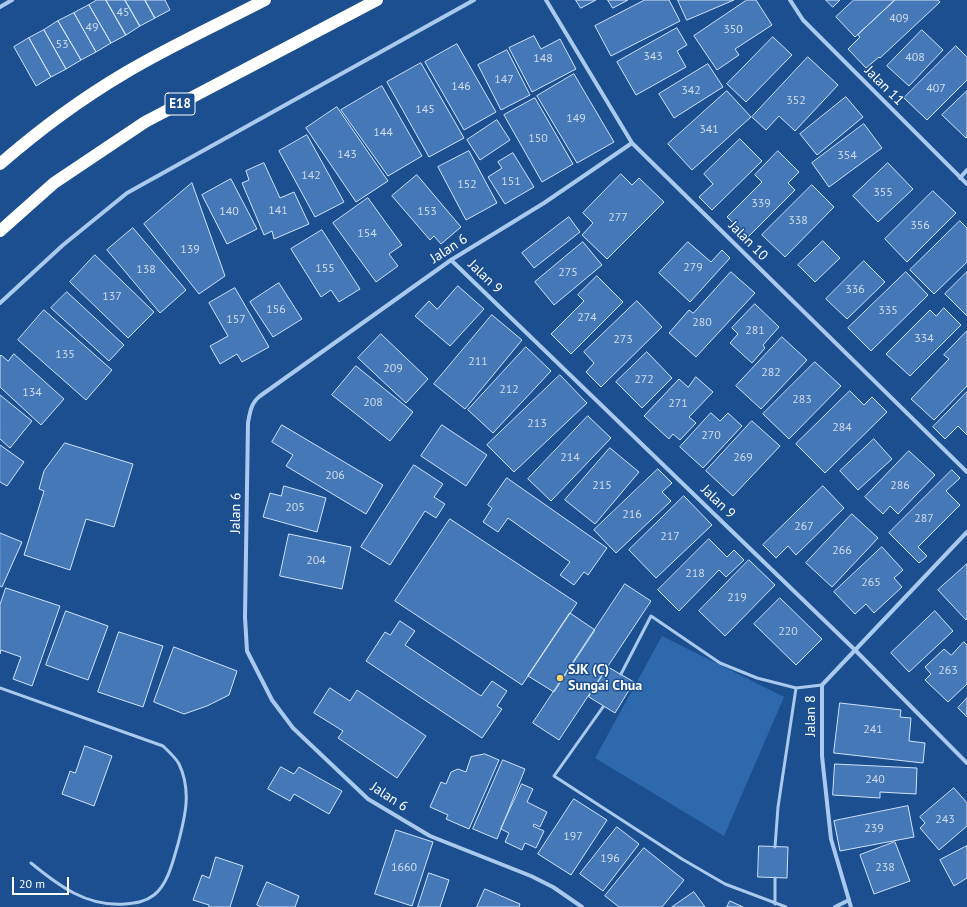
<!DOCTYPE html>
<style>
body{margin:0}
#map{position:relative;width:967px;height:907px;overflow:hidden;background:#1b4f8f;font-family:"PT Sans",sans-serif}
canvas{display:block}
.scale{position:absolute;left:12px;top:877px;width:57px;height:18px;box-sizing:border-box;border:2px solid #fff;border-top:0;padding-left:5px;font-size:12px;line-height:14px;white-space:nowrap;color:#fff;-webkit-text-stroke:3px #1b4f8f;paint-order:stroke}
</style>
<div id="map">
<canvas width="967" height="907"></canvas>
<div class="scale">20 m</div>
</div>
<script>
const c = document.querySelector('canvas').getContext('2d');
c.lineJoin = 'round';
function fillPath(path, color) {
  c.fillStyle = color;
  c.fill(path, 'evenodd');
}
function trace(path, color, width, dash) {
  c.strokeStyle = color;
  c.lineWidth = width;
  c.lineCap = dash ? 'butt' : 'round';
  c.setLineDash(dash || []);
  c.stroke(path);
}
function drawText(font, color, halo, rows, align = 'center') {
  c.font = font + ' "PT Sans",sans-serif';
  c.lineWidth = 3;
  c.setLineDash([]);
  c.textBaseline = 'middle';
  c.strokeStyle = halo;
  c.fillStyle = color;
  for (const [text, x, y, turn = 0] of rows) {
    c.save();
    c.translate(x, y);
    c.rotate((+turn || 0) * Math.PI / 180);
    c.textAlign = isNaN(turn) ? turn : align;
    if (halo) c.strokeText(text, 0, 0);
    c.fillText(text, 0, 0);
    c.restore();
  }
}
fillPath(new Path2D(`
 M662 636 784 697 724 836 595 758Z`), '#2e69ad');
const building = new Path2D(`
 M97 0H106L126 35 111 43 89 5Z
 M106 0H125L140 26 126 35Z
 M125 0H145L155 18 140 26Z
 M145 0H165L170 10 155 18Z
 M576 0H596L581 8Z
 M608 0H628L613 8Z
 M645 0H669L680 21 611 56 595 26Z
 M678 0H734L687 20Z
 M747 0H756L772 25 735 49 739 55 717 70 694 36Z
 M826 0H840L833 7Z
 M854 0H895L855 37 836 17Z
 M895 0H938L940 2 880 58 879 57 866 68 848 49 860 37 858 35Z
 M89 5 111 43 96 52 74 13Z
 M74 13 96 52 81 60 58 21Z
 M58 21 81 60 66 69 44 30Z
 M677 28 687 45 677 51 686 67 636 95 617 62Z
 M44 30 66 69 51 77 29 38Z
 M922 30 943 50 909 86 887 66Z
 M534 36 541 49 560 39 576 69 532 92 509 48Z
 M773 37 792 55 746 102 727 84Z
 M29 38 51 77 36 86 14 47Z
 M457 44 496 112 464 130 425 62Z
 M956 46 967 57V80L927 120 904 98Z
 M507 50 530 95 501 110 478 65Z
 M808 57 838 85 795 131 779 116 766 130 752 117Z
 M421 63 464 138 429 157 387 82Z
 M708 64 723 87 674 118 659 94Z
 M574 74 614 142 577 163 537 96Z
 M382 86 422 156 388 176 341 110Z
 M727 91 751 117 692 170 668 144Z
 M967 91V137L966 138 942 115Z
 M846 97 863 117 817 155 800 134Z
 M535 98 573 164 542 182 504 115Z
 M337 107 388 181 356 202 306 128Z
 M497 120 510 140 480 160 467 140Z
 M864 124 882 148 829 187 812 163Z
 M307 135 344 202 315 217 279 151Z
 M740 139 762 161 712 210 699 197 713 184 704 174Z
 M469 151 497 203 466 220 438 167Z
 M778 151 799 172 788 183 795 190 748 237 727 217 762 182 755 175Z
 M513 153 534 187 505 204 488 177 502 168 498 162Z
 M264 163 280 198 294 192 309 224 274 239 272 231 264 235 242 183 249 180 246 171Z
 M888 163 913 189 878 222 853 196Z
 M621 174 632 185 639 178 664 202 607 259 582 235 593 223 583 213Z
 M417 175 461 227 441 244 434 236 430 240 392 196Z
 M231 179 257 229 227 244 202 195Z
 M192 183 225 276 199 294 144 224Z
 M812 185 834 207 785 257 762 235Z
 M933 191 956 213 907 262 885 239Z
 M368 198 402 245 389 254 398 266 376 282 333 223Z
 M569 217 580 232 534 268 522 253Z
 M960 221 967 228V262L934 294 910 270Z
 M133 228 186 290 160 313 107 250Z
 M322 230 360 289 339 302 331 290 321 297 291 249Z
 M823 241 840 258 815 282 798 265Z
 M583 242 602 265 554 305 535 282Z
 M688 242 711 262 722 250 730 258 690 302 659 273Z
 M95 255 154 312 128 338 70 282Z
 M864 261 885 282 847 319 826 299Z
 M731 272 755 293 696 357 669 333 689 310 693 313Z
 M906 272 928 295 871 351 848 328Z
 M967 272V316L945 294Z
 M597 276 623 302 571 354 551 334 584 301 578 295Z
 M279 283 302 319 273 337 250 302Z
 M458 286 484 309 450 346 415 316 429 301 437 309Z
 M235 288 269 347 242 362 237 354 220 364 210 346 228 336 209 303Z
 M67 292 124 345 109 361 51 308Z
 M637 301 662 327 601 387 586 372 594 363 584 352Z
 M755 304 779 327 763 345 765 348 752 363 730 343 738 334 732 328Z
 M944 308 961 325 910 376 886 354 930 310 936 316Z
 M44 310 112 370 86 400 18 340Z
 M492 315 522 340 465 409 434 384Z
 M967 331V386L934 420 911 399 949 359 944 355Z
 M381 334 428 379 406 403 358 358Z
 M782 337 807 360 761 409 736 386Z
 M526 347 551 371 493 433 468 410Z
 M647 352 672 378 642 408 616 382Z
 M14 354 64 399 41 425 0 387V356L1 355 8 361Z
 M815 362 841 386 789 439 763 414Z
 M356 366 413 412 390 441 332 395Z
 M560 375 587 403 514 472 487 445Z
 M696 377 713 392 689 417 696 423 680 440 673 434 669 439 644 416 679 379 688 387Z
 M850 391 864 405 872 397 887 412 825 473 796 444Z
 M967 392V435L958 426 945 439 933 427Z
 M0 395 32 421 10 448 0 439Z
 M711 413 720 421 728 413 742 426 703 468 680 447Z
 M588 416 611 438 551 501 528 479Z
 M752 421 780 446 733 496 706 471Z
 M282 425 383 485 366 514 286 466 293 455 272 442Z
 M442 425 487 455 466 486 421 456Z
 M874 439 892 459 858 490 840 471Z
 M65 443 133 464 114 527 86 519 70 570 24 555 44 491 39 489 44 471Z
 M0 445 24 462 7 486 0 482Z
 M610 448 639 472 595 524 565 500Z
 M909 451 935 475 898 514 890 506 883 514 865 497Z
 M414 465 443 484 434 497 445 504 436 518 425 511 390 565 361 547Z
 M658 469 672 483 662 492 671 501 616 553 594 530Z
 M952 470 960 478 946 491 960 505 918 547 927 556 919 563 889 533Z
 M507 478 607 548 588 575 584 572 574 585 560 575 570 562 508 518 498 532 483 522 492 508 488 505Z
 M284 486 326 498 317 532 263 517 270 493 281 496Z
 M823 486 844 508 796 555 788 546 776 558 763 545Z
 M684 496 712 525 656 578 629 550Z
 M852 514 878 538 832 587 806 563Z
 M450 519 577 603 522 685 395 601Z
 M0 533 22 542 2 587 0 586Z
 M289 534 351 547 342 589 280 576Z
 M709 539 727 557 734 550 744 560 726 577 719 570 679 611 658 590Z
 M882 547 903 570 894 578 902 587 874 613 866 604 855 614 834 592Z
 M749 560 775 585 725 636 699 611Z
 M967 564V619L966 620 938 590Z
 M625 584 651 601 559 740 533 723Z
 M6 588 60 606 32 686 13 679 21 657 1 650 0 654V605Z
 M780 598 822 639 796 665 754 624Z
 M66 611 108 626 88 680 46 665Z
 M935 611 953 631 909 672 891 653Z
 M570 613 595 630 554 692 528 676Z
 M400 621 415 631 405 645 481 696 492 681 507 691 497 706 502 709 482 738 366 661 385 632 390 635Z
 M119 632 163 646 143 707 98 692Z
 M964 642 967 645V684L948 702 925 680 931 674 925 667 944 649 951 655Z
 M174 647 237 671 229 695 207 706 184 714 154 702Z
 M608 667 634 682 615 713 589 697Z
 M330 688 350 701 357 690 426 736 397 778 338 738 343 731 314 713Z
 M967 698V717L958 708Z
 M840 703 901 710 900 717 911 718 909 741 925 743 923 763 834 753Z
 M85 746 112 756 94 806 62 794 70 771 75 773Z
 M485 754 499 760 469 829 446 819 448 815 430 807 441 782 446 784 451 772 458 769 466 772 471 757Z
 M503 760 525 769 497 839 473 829Z
 M835 764 917 768 916 794 880 792V798L833 795Z
 M281 767 294 774 299 767 342 791 329 814 294 794 290 801 268 789Z
 M522 784 533 789 527 802 547 812 540 827 534 824 533 826 544 831 536 848 525 843 522 850 505 842 509 833 501 829Z
 M954 788 967 803V826L939 850 920 828 925 823 920 817Z
 M574 799 607 820 571 875 538 854Z
 M908 806 914 837 840 851 834 821Z
 M617 827 639 844 603 891 580 874Z
 M396 830 433 842 412 906 375 894Z
 M895 842 910 881 874 894 860 855Z
 M759 846 788 847 787 878 758 877Z
 M967 846V878L954 886 940 860Z
 M644 848 684 880 662 907H619L605 896Z
 M216 857 243 866 230 907H209V905L193 900 202 875 209 878Z
 M429 873 449 880 440 907H418Z
 M267 882 299 896 295 907H261L257 905Z
 M485 889 520 904 519 907H477Z
 M694 892 705 907H672Z
 M730 901 743 907H727Z`);
fillPath(building, '#4478b7');
trace(building, '#cfe3fa', 1);
trace(new Path2D(`
 M621 674 651 616 720 663 757 678 796 688 822 685
 M0 688 163 746C168 751 176 758 179 764 192 791 185 817 178 844 173 861 168 884 154 895 145 902 136 903 125 904 87 907 59 886 31 863
 M603 707 554 776 682 859 725 884 786 907
 M775 847 778 807 796 688
 M775 878V904`), '#a9c9ee', 3);
trace(new Path2D(`
 M546 0 632 143 967 472
 M790 0 803 20 967 184
 M0 7 12 0
 M960 178 967 170
 M451 260 855 650 967 763
 M0 303 63 245 127 193 474 0
 M582 907 553 887 531 876 430 836 368 799 293 728 272 700 247 651 245 617 248 423C250 412 251 403 260 396L451 260 544 203 632 143
 M835 907 849 900
 M851 907 831 839 822 756V685L967 532`), '#a9c9ee', 4);
trace(new Path2D(`
 M0 164C39 130 81 99 125 73 170 46 219 24 265 0
 M0 231 54 183 145 122 377 0`), '#fff', 12);
for (const [x, y, r, color] of [
 [560,678,4,"#ffd166"]
]) {
  const dot = new Path2D();
  dot.arc(x, y, r, 0, 2 * Math.PI);
  c.fillStyle = color;
  c.fill(dot);
  trace(dot, '#1b4f8f', 1.5);
}
drawText('12px', '#d0dded', null, [
 ["45",123,13],
 ["409",899,19],
 ["49",92,28],
 ["350",733,30],
 ["53",62,45],
 ["343",653,57],
 ["408",915,58],
 ["148",543,59],
 ["147",504,80],
 ["146",461,87],
 ["407",936,89],
 ["342",691,91],
 ["352",796,101],
 ["145",425,110],
 ["149",576,119],
 ["341",709,130],
 ["144",383,133],
 ["150",538,139],
 ["143",347,155],
 ["354",847,156],
 ["142",311,176],
 ["151",511,182],
 ["152",467,185],
 ["355",883,193],
 ["339",761,204],
 ["141",278,211],
 ["140",229,212],
 ["153",427,212],
 ["277",618,218],
 ["338",798,221],
 ["356",920,226],
 ["154",367,234],
 ["139",190,250],
 ["279",693,268],
 ["155",325,269],
 ["138",146,270],
 ["275",568,273],
 ["336",855,290],
 ["137",112,297],
 ["156",276,310],
 ["335",888,311],
 ["274",587,318],
 ["157",236,320],
 ["280",702,323],
 ["281",755,331],
 ["334",924,339],
 ["273",623,340],
 ["135",65,355],
 ["211",478,362],
 ["209",393,369],
 ["282",771,373],
 ["272",644,380],
 ["212",509,390],
 ["134",32,393],
 ["283",802,400],
 ["208",373,403],
 ["271",678,404],
 ["213",537,424],
 ["284",842,428],
 ["270",711,436],
 ["214",570,458],
 ["269",743,458],
 ["206",335,476],
 ["215",602,486],
 ["286",900,486],
 ["205",295,508],
 ["216",632,515],
 ["287",924,519],
 ["267",804,527],
 ["217",670,537],
 ["266",842,551],
 ["204",316,561],
 ["218",695,574],
 ["265",871,583],
 ["219",737,598],
 ["220",788,632],
 ["263",948,671],
 ["241",873,730],
 ["240",875,780],
 ["243",945,820],
 ["239",874,829],
 ["197",573,837],
 ["196",610,859],
 ["1660",404,868],
 ["238",885,868]
]);
for (const [x, y, w] of [
 [180,104,30]
]) {
  const box = new Path2D();
  box.roundRect(x - w / 2, y - 11, w, 22, 3);
  c.fillStyle = '#1b4f8f';
  c.fill(box);
  trace(box, '#fff', 1);
}
drawText('bold 13px', '#fff', null, [
 ["E18",180,104]
]);
drawText('14px', '#fff', '#1b4f8f', [
 ["Jalan 11",884,86,45],
 ["Jalan 10",748,241,45],
 ["Jalan 6",449,249,-33],
 ["Jalan 9",485,277,44],
 ["Jalan 9",718,502,44],
 ["Jalan 6",236,513,-89],
 ["Jalan 8",811,716,-90],
 ["Jalan 6",389,797,33]
]);
drawText('bold 14px', '#fff', '#1b4f8f', [
 ["SJK (C)",568,670],
 ["Sungai Chua",568,686]
], 'left');
</script>
